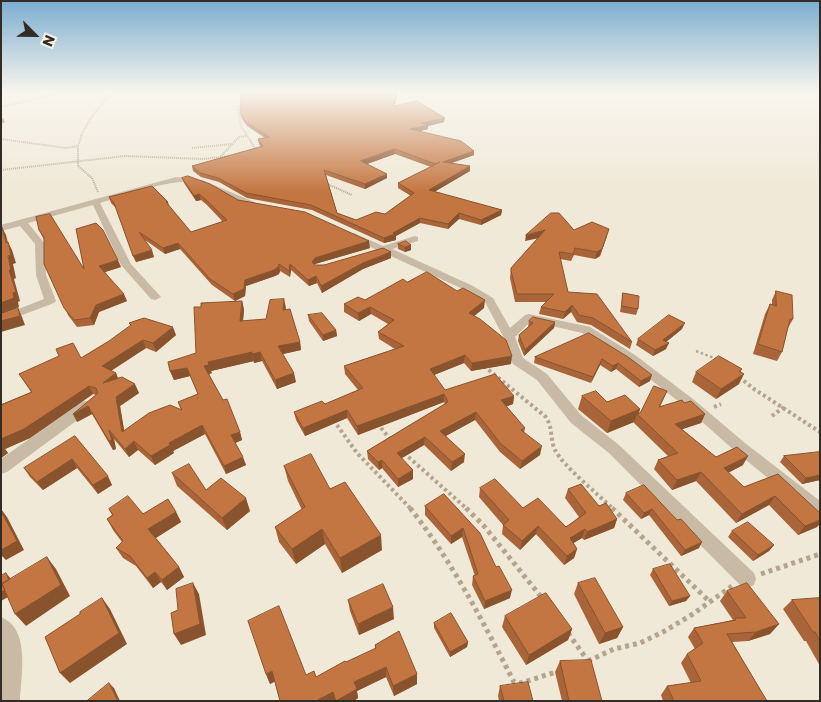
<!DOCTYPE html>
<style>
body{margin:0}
#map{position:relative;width:821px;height:702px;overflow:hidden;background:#f0e9d8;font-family:Poppins,sans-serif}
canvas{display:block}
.frame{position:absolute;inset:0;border:2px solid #332c26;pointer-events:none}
.north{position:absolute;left:10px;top:10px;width:50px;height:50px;-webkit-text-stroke:4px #f8f2e4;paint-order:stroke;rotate:113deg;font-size:14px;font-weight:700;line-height:20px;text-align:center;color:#332c26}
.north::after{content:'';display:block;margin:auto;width:18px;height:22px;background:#332c26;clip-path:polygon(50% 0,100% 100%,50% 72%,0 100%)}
</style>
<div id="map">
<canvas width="821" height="702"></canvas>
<div class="frame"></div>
<div class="north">N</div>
</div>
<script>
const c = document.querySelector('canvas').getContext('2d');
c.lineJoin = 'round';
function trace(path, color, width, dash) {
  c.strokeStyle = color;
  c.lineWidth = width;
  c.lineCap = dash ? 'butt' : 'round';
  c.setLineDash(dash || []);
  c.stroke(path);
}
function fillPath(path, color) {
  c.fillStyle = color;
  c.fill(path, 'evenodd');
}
trace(new Path2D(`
 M238 106 241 126 256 150
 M1 107 59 93
 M1 139 66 148 78 146
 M192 148 232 144
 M221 156 239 137 246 136
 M1 170 125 156 204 159 236 155
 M325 183 352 195
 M98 192 92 178 78 166V146L83 131 91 118 111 93`), '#b4a48e', 2, [1, 1]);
trace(new Path2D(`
 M696 351 719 360`), '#b4a48e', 2.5, [2.5, 2.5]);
trace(new Path2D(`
 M484 366 546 417C553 428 550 440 555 450 563 466 599 495 613 509
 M739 377 754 389 820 432
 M714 407 721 404
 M772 416 784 407
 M337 425 357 453 411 509
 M381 428 391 440
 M404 453 467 509`), '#b4a48e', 4, [3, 3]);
trace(new Path2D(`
 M410 508C452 561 483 622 514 682L521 683 559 671
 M466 508 484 526 542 598
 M612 508 709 601
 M761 574 820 554
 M568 633 588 661
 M588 661 614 649 640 643 663 632 693 614 732 586`), '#b4a48e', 5, [4, 4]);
fillPath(new Path2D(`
 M176 177 202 180 259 204 255 207C235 201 218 189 198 183 172 177 126 196 100 203L131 264 161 297 155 300 151 299 121 265 93 205 28 223 45 244 46 275 56 301 54 303 1 323V316L44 299 36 275 35 244 20 226 1 231V225Z
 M354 233 383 246 415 236 418 237V241L392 249 473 286 493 298 510 328 525 315 529 314 590 327 635 355 693 399 745 443 820 501V518L814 516 735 451 683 405 627 361 582 333 531 321 515 337 523 358 547 374 581 415 619 445 754 573 756 579 754 585 747 588 740 585 609 453 571 423 537 380 513 364 508 354 503 336 485 302 465 290 382 252H376L375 249 351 238 349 236Z
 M86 401 91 402 93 406 91 410 7 472 1 474V459L81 402Z
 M1 617C31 629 21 676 20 701H1Z`), '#c8baa4');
fillPath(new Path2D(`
 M241 93H397L395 105 444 122 428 126V129L419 131 474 151V155L452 163 470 166V171L434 192 502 210 501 215 481 225 459 219 448 229 420 223 396 236V240L384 243 312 210 247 198 219 182 201 177 193 171 192 166 261 147 259 144 258 139 265 138 247 126 242 119 241 115ZM395 154 431 167 398 183V188L411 196 385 214 356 220 337 213 326 175 365 189 387 178 367 164Z
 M182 178 238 200 370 248 315 264V265H324L391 252V258L363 269 322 293 317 283 309 286 291 270 290 277 280 271 279 274 275 276 246 286 245 296 235 301 212 285 180 249 165 254 145 240 154 257 136 262 116 208 111 203 109 197 168 202 169 206 191 232 223 222 207 205 201 200 196 201 184 183Z
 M39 230 84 269 121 267 105 272 127 301 99 312 94 325 77 327 68 315 44 264V240Z
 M574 230 607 236 600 256 595 259 574 255 571 261 560 259 568 292 632 342 630 349 591 325 577 322 571 312 563 319 539 314 541 307 546 302H515L510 278 511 268 538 238 525 241Z
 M398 244 411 250 405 252 398 249Z
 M407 282 484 308 474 316 511 364 471 371 464 363 434 375 445 390 514 396 513 404 506 406 525 428 524 433 540 455 520 469 500 452 475 420 446 436 464 462 451 471 424 445 402 458 413 479 398 487 382 468 379 470 368 459 367 451 445 404 444 402 358 435 347 418 305 436 296 420 294 412 325 404 358 390 345 374 344 366 395 349 379 339 378 332 388 324 371 314 359 321 344 312V304L365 300Z
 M776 291 793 319 788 328 782 352 777 361 753 354 765 314 770 304 772 305V300Z
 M623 293 638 309 636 315 620 312 622 299Z
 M242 301 244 310 243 321 266 319 286 308 285 309 300 342 301 350 282 354 296 382 277 389 262 361 254 363V361L211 371 212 373 209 374 240 432 242 440 235 443 246 465 226 474 205 434 173 451 174 453 155 465 138 450 129 457 114 439 116 449 113 450 92 414 77 422 96 395 93 394 30 438 5 449 8 453 1 458V401L2 404 31 392 19 374 81 358 109 341 176 335 156 352 146 348 111 371 116 373 118 378 139 393 120 406 124 431 181 410 178 402 198 394 190 376 174 380 170 371 196 353 201 307Z
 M308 315 336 330 337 336 323 341 309 321Z
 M529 321 555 322 554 328 524 356 518 341 519 335 528 327Z
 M682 329 666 342V349L653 356 636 345 638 339Z
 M589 333 650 381 639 387 616 369 611 372 600 365 591 383 534 363 535 357Z
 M741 371 739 384 716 399 692 382 696 372Z
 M667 391 660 407 684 403 705 414 701 423 682 429 716 457 743 465 728 473 744 487 778 474 817 527 798 535 769 505 736 523 696 481 672 490 654 469 658 460 668 456 634 423V422L607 433 578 409 582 396 640 409 639 413Z
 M75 436 112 485 98 494 77 468 43 490 30 477 24 468Z
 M820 452V480L802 484 780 462 784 456Z
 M284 466 330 489 382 550 342 573 325 544 296 564 279 542 275 527 302 510 288 481Z
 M172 473 206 490 250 511 227 530 177 486Z
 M480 488 523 508 566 527 579 517 565 498 568 489 599 506 617 519 614 528 584 540 582 538 573 543 577 549 574 558 564 565 536 534 520 550 502 534 503 525 479 497Z
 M626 493 677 520 699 548 681 556 649 515 641 519 623 500Z
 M444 494 510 598 484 609 472 585 473 576H475L462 537 451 544 425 515V506Z
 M109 509 143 514 176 512 181 522 156 538 179 567 184 577 167 590 161 582 153 588 136 566 123 558 116 548 122 542 113 530 107 519 112 515Z
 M732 531 774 545 769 551 753 561 728 537Z
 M653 569 690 596 686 601 669 606 650 575Z
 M578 583 623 627 617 638 599 644 574 594Z
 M727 591 779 624 770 634 748 641 732 642 767 701H663L661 695 667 686 691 683 681 663 687 654 695 649 688 637 694 628 733 620 720 601Z
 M820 598V666L806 641H804L783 609 792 600Z
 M348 600 394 619 359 635 350 611Z
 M505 616 572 629 568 640 526 665 502 627Z
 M434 623 468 642 467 647 450 657 434 628Z
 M375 645 417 674V684L394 696 386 677 357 691 358 698 354 701H280L275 681 270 684 266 674 306 675 316 677 375 649Z
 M560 661 602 701H562L555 672Z
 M500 686 533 701H499L498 696Z`), '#a96539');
fillPath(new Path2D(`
 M3 118 5 122 1 124V119Z
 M445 118 444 122 428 126V129L410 134V129L421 123Z
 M395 149V154L361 166V161Z
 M474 151V155L443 166V162Z
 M470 166V171L429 195V190Z
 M387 174V178L365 189V184Z
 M199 194 201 200 196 201 194 196Z
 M502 210 501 215 481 225V220Z
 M459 213V219L448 229V224Z
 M420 218V223L396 236V240L384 243V238Z
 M2 227 6 235 10 251 6 243Z
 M609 229 600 256 595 259 597 252Z
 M545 230 544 237 525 241 526 235Z
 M369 241 370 248 315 264 313 269 312 262 315 258Z
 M8 242 12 250 16 263 13 264 16 278 14 279 20 301 18 302 19 307 1 314V303L13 293 9 270Z
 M178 243 180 249 165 254 163 248Z
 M411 245V250L405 252V247Z
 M152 250 154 257 136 262 133 256Z
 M391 252V258L363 269 322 293 321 286 363 263Z
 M118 260 121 267 102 273 99 266Z
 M279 264 280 271 279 274 275 276 246 286 245 296 235 301 233 294 245 280Z
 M290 264 291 270 290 277 289 271Z
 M316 276 317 283 309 286 308 280Z
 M124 294 127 301 99 312 94 325 90 318 96 305Z
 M284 299 286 308 284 318 283 310Z
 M485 300 484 308 468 321 469 313Z
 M242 301 244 310 242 330 240 321Z
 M572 305 571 312 563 319 565 312Z
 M370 307 371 314 359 321 358 313Z
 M18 308 22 317 25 325 1 332V321Z
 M555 322 554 328 524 356 525 350Z
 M685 323 682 329 661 346 663 340Z
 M173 327 176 335 156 352 153 343Z
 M336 330 337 336 323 341V335Z
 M143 340 146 348 106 374 102 366Z
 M300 342 301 350 279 355 278 346Z
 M669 343 666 349 653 356 655 350Z
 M252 352 254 361 211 371 212 373 207 375 204 366 208 362Z
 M260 352 262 361 254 363 252 354Z
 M465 355 464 363 429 377 430 369Z
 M512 356 511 364 471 371 472 363Z
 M602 359 600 365 591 383 593 377Z
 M618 363 616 369 611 372 613 366Z
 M187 368 190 376 174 380 170 371Z
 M742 369 737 378 744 374 739 384 716 399 721 389Z
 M116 373 119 382 103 383Z
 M294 373 296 382 277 389 275 380Z
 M652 375 650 381 639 387 641 381Z
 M135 384 139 393 120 406 126 441 122 432 116 397Z
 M89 386 93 394 30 438 5 449 8 453 1 458V439Z
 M444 394V402L358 435 357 426Z
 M514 396 513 404 500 409 501 400Z
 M88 406 92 414 77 422 73 414Z
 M640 409 638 415 637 414 634 422 607 433 611 421Z
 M347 410V418L305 436 303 428Z
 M476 412 475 420 440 439V431Z
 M705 414 701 423 671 433 675 424Z
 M202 425 205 434 173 451 174 453 155 465 151 456 169 443Z
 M109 430 114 439 116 449 113 450 109 441Z
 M240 432 242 440 233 444 231 435Z
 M425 437 424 445 397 461V453Z
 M134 441 138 450 129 457 125 449Z
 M542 446 540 455 520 469 522 461Z
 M465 454 464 462 451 471 452 462Z
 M748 456 743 465 718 478 724 468Z
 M243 457 246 465 226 474 224 466Z
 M72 459 77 468 43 490 37 482Z
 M382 460V468L379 470 378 462Z
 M413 470V479L398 487V479Z
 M701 472 696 481 672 490 677 480Z
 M820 475V480L802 484 806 478Z
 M108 476 112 485 98 494 93 485Z
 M775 496 769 505 736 523 742 514Z
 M246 498 250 511 227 530 222 518Z
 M1 509 7 517 24 550 6 560 1 555Z
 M652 509 649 515 641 519 644 513Z
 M176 512 181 522 154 539 148 529Z
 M617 519 614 528 584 540 587 532Z
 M820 520V524L817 527 798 535 805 526Z
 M538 526 536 534 520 550 522 541Z
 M463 528 462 537 451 544V536Z
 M322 529 325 544 296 564 292 549Z
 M585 529 582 538 567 547 570 538Z
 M381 535 382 550 342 573 340 558Z
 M702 542 699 548 681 556 685 550Z
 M774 545 769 551 753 561 758 555Z
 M577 549 574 558 564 565 567 556Z
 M47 557 56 569 70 596 26 626 15 614Z
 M179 567 184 577 167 590 162 580Z
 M155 572 161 582 153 588 147 578Z
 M6 573 11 579 17 592 1 601V592Z
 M193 583 199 594 206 635 181 645 174 634Z
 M512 590 510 598 484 609 485 601Z
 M690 596 686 601 669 606 672 601Z
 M102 598 110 609 127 644 70 683 60 673Z
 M393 607 394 619 359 635 358 624Z
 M779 624 770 634 748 641 756 632Z
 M623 627 617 638 599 644 605 633Z
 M572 629 568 640 526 665 529 655Z
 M468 642 467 647 450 657V652Z
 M386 667V677L357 691 358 698 354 701H336L354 682Z
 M272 671 276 681 270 684 266 674Z
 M417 674V684L394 696 393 686Z
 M109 683 114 688 120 701H118Z
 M333 692 335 701H316Z`), '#89532e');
const building = new Path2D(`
 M241 93H397L394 106 417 101 445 118 421 123 428 125 410 129 461 141 474 151 443 162 470 166 429 190 502 210 481 220 459 213 448 224 420 218 393 233 395 234 384 238 311 205 246 193 218 178 200 173 192 166 263 146 258 139 269 137 246 122 241 115ZM395 149 435 164 440 162 398 183 414 193 385 214 376 212 356 220 337 213 324 170 365 184 387 174 361 161Z
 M188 176 210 184 238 200 305 212 369 241 315 258 312 262 315 265H324L383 248 391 252 363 263 321 286 316 276 308 280 290 264 289 271 279 264 278 267 274 270 245 280 244 289 233 294 210 279 178 243 163 248 139 232 152 250 133 256 114 203 109 197 152 186 168 202H166L191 232 227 220 205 199 199 194 194 196 182 178Z
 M551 213H559L574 230 592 222 609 229 602 249 597 252 575 248 573 254 559 252 568 292 597 294 632 342 593 318 579 315 572 305 565 312 541 307 554 294H517L511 271V268L545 230 526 235Z
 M50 214 84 269 76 229 96 223 103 230 118 260 99 266 124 294 96 305 90 318 74 320 64 308 44 264V237L39 230 36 217Z
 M1 227H2L6 243 8 242 11 255 8 256 11 270H9L16 292 13 293 14 298 1 303Z
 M406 241 411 245 405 247 398 244Z
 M427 272 457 291 463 288 485 300 469 313 480 319 506 340 512 356 472 363 465 355 430 369 445 390 495 374 514 396 501 400 525 428 521 430 542 446 522 461 501 444 476 412 440 431 465 454 452 462 425 437 397 453 413 470 398 479 382 460 378 462 367 451 448 402 444 394 357 426 347 410 303 428 294 412 322 401 325 404 363 388 344 366 404 346 378 332 394 320 370 307 358 313 344 304 358 297 365 300 403 279 407 282Z
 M776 291 792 295 793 319H790L782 352 758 344 770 304 776 306Z
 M623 293 639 296 638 309 622 306Z
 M284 299 283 310 290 309 300 342 278 346 294 373 275 380 260 352 252 354V352L208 362 209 365 204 366 223 400 227 399 240 432 231 435 243 457 224 466 202 425 169 443 170 445 151 456 134 441 125 449 109 430 112 440 109 441 88 406 73 414 98 393 96 388 89 386 24 429 1 439V405L32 392 19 374 59 356 56 349 73 343 81 358 109 341 131 325 129 323 144 318 173 327 153 343 143 340 102 366 116 373 103 383 122 377 135 384 116 397 122 432 149 413 170 405 182 410 178 402 198 394 187 368 170 371 168 362 196 353 194 307H201V303L242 301 240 321 266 319 270 300Z
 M18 308 20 316 1 321V314Z
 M322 313 336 330 323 335 308 315Z
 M669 315 685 323 663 340 669 343 655 350 638 339Z
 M533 317 555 322 525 350 519 335 533 323 529 321Z
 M589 333 628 357 652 375 641 381 618 363 613 366 602 359 593 377 535 357Z
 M719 356 742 369 739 371 744 374 721 389 696 372Z
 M654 386 667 391 659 407 682 400 684 403 691 401 705 414 675 424 716 457 737 447 748 456 724 468 744 487 778 474 820 513V520L805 526 775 496 742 514 701 472 677 480 658 460 678 453 637 414 640 413Z
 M596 391 607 402 625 395 640 409 611 421 582 396Z
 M75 436 108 476 93 485 72 459 37 482 24 468Z
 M820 452V475L806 478 784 456Z
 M311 454 330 489 345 482 381 535 340 558 322 529 292 549 275 527 305 507 284 466Z
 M189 464 206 490 221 478 246 498 222 518 172 473Z
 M495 479 523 508 538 498 566 527 586 513 568 489 581 484 599 506 606 503 617 519 587 532 585 529 570 538 577 549 567 556 538 526 522 541 503 525 509 520 480 488Z
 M644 485 677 520 681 519 702 542 685 550 652 509 644 513 626 493Z
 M444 494 480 533 496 567 499 566 512 590 485 601 473 576 478 574 463 528 451 536 425 506Z
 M128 496 143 514 168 499 176 512 148 529 179 567 162 580 155 572 147 578 130 556 116 548 123 541 107 519 113 515 109 509Z
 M1 511 17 541 1 550Z
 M748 522 774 545 758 555 732 531Z
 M47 557 61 585 15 614 2 584Z
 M670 564 690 596 672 601 653 569Z
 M6 573 9 580 2 584 5 590 1 592V576Z
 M595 578 623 627 605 633 578 583Z
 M193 583 200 624 174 634 171 613 178 610 176 589Z
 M747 583 779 624 756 632 727 634 767 701H674L667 686 701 681 687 654 703 643 694 628 736 620 735 618H746L727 591Z
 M383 584 393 607 358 624 348 600Z
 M546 593 572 629 529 655 505 616Z
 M102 598 119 633 60 673 45 637 80 614V612Z
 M820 598V641L815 632H813L792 600Z
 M279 606 306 675 314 671 316 677 345 661 346 662 376 648 375 645 399 631 417 674 393 686 386 667 354 682 357 689 336 701 333 692 316 701H280L272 671 266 674 248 621Z
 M451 613 468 642 450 652 434 623Z
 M591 660 602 701H569L560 661Z
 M528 682 533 701H504L500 686Z
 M109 683 118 701H87Z`);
fillPath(building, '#c47642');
trace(building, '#89532e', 1);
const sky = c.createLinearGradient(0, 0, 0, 192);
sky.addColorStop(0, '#7badd0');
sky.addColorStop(0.48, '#f8f5ed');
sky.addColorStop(1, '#f8f5ed00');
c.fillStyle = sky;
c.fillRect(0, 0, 821, 192);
</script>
